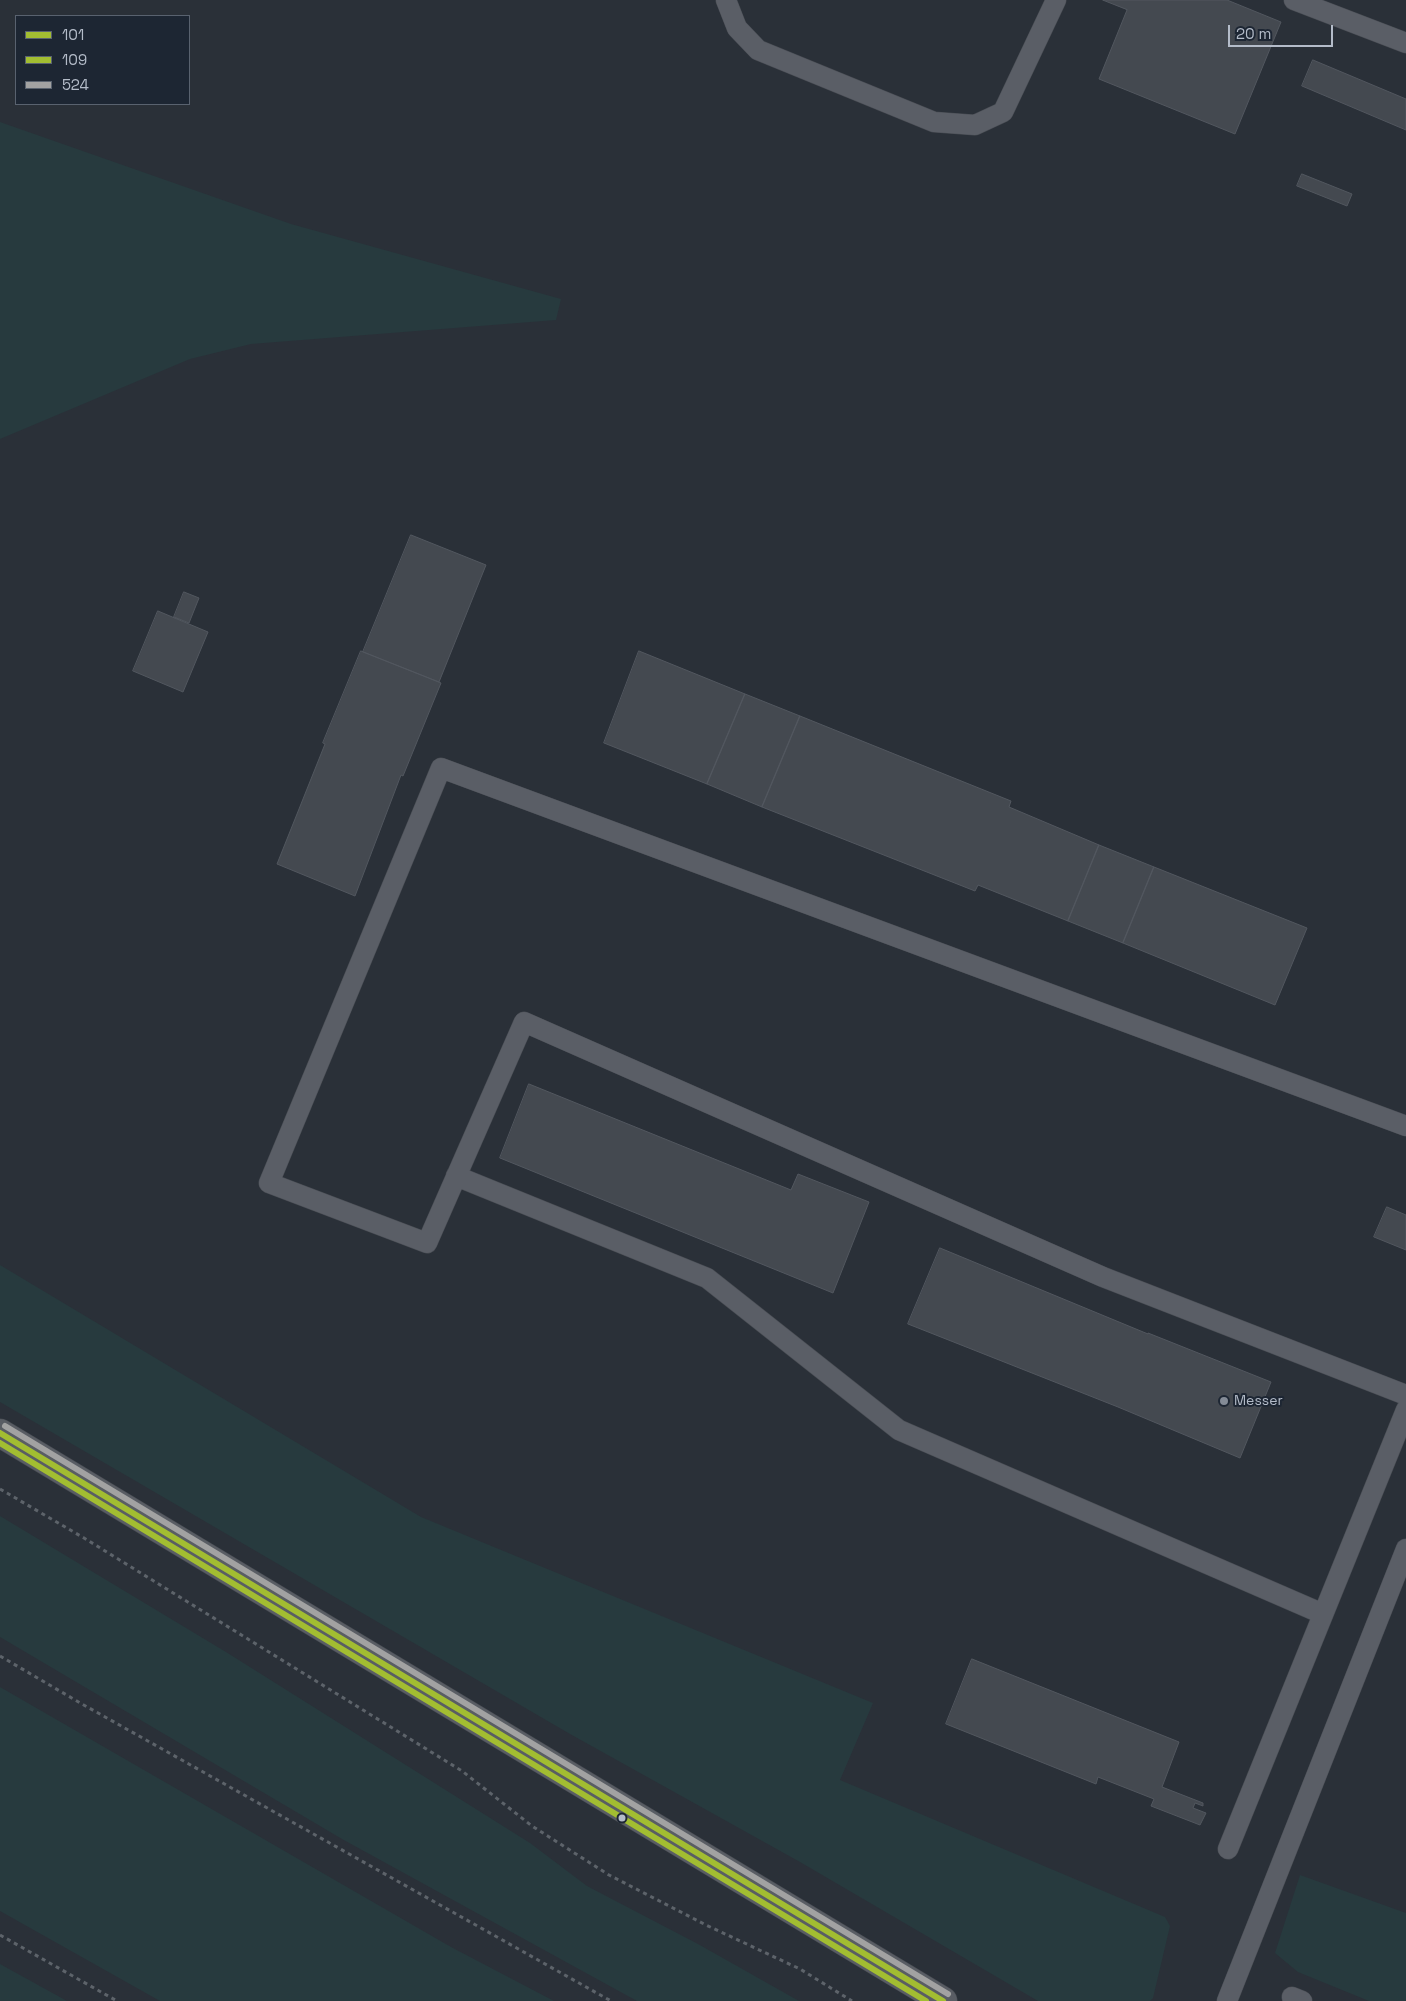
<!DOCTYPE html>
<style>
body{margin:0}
#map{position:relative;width:1406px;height:2001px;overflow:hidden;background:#2a3038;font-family:"Space Grotesk",sans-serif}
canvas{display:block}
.legend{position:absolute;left:15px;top:15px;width:175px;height:90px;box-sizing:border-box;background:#1d2633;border:1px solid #59626f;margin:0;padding:6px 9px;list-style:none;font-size:15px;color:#b4bcc9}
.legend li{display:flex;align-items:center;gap:10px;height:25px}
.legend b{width:25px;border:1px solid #59626f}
.scale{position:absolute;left:1228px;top:25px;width:105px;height:22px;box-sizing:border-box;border:2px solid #b4bcc9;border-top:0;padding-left:6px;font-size:15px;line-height:18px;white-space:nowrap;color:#b4bcc9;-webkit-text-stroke:4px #1d2633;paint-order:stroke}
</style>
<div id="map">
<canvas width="1406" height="2001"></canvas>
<ul class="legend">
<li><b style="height:6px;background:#a2bd31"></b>101</li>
<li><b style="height:6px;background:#a2bd31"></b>109</li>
<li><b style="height:6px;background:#a2a2a2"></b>524</li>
</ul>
<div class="scale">20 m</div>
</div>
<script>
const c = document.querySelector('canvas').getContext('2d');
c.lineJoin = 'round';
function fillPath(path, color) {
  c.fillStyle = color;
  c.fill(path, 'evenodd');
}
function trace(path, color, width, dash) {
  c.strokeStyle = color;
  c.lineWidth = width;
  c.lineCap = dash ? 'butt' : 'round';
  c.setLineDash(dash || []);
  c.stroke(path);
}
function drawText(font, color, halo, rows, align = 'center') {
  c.font = font + ' "Space Grotesk",sans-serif';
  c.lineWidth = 4;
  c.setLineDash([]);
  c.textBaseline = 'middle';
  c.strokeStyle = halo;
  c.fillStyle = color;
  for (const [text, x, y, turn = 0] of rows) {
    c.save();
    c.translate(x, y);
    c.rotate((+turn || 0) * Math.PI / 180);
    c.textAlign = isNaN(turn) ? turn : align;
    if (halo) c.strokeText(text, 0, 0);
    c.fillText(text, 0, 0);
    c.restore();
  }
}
fillPath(new Path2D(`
 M0 122 291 224 561 299 556 320 251 344 190 359 0 439Z
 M0 1265 421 1517 873 1703 840 1780 1165 1917 1170 1926 1153 1998 1150 2001H1038L800 1862 570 1734 0 1402Z
 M0 1516 226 1652 530 1843 587 1886 698 1944 799 2001H637L342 1839 0 1637Z
 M0 1687 451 1947 554 2001H160L0 1911Z
 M1300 1875 1406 1913V2001H1369L1298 1972 1275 1953Z
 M0 1964 67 2001H0Z`), '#273a3e');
const building = new Path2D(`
 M1103 0H1227L1281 22 1235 134 1099 79 1127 10Z
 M1313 60 1406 99V130L1302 86Z
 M1302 174 1352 194 1347 206 1297 186Z
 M411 535 486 565 439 682 363 652Z
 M184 592 199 598 189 623 174 617Z
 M158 611 208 632 183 692 133 671Z
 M361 651 441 683 403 776 401 775 355 896 277 864 325 744 323 743Z
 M639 651 745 694 707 784 604 743Z
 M745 694 800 716 762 807 707 784Z
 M800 716 1011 801 1009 807 1099 845 1068 921 978 885 975 891 762 807Z
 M1099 845 1154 867 1123 943 1068 921Z
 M1154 867 1307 928 1275 1005 1123 943Z
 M529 1084 791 1190 798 1174 869 1202 833 1293 500 1158Z
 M1387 1207 1406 1215V1250L1374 1237Z
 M940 1248 1148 1334V1333L1271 1382 1240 1458 1118 1407 908 1324Z
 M972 1659 1179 1742 1162 1787 1203 1803V1806L1195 1803 1193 1808 1206 1813 1200 1825 1151 1806 1154 1799 1098 1777 1096 1784 946 1724Z`);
fillPath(building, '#444950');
trace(building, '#52575f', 1);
const lane = new Path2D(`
 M726 0 737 28 758 50 934 122 975 125 1003 112 1056 0
 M1294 0 1406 43
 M1406 1126 441 768 269 1183 427 1243 524 1022 1103 1277 1406 1395
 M456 1176 707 1278 899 1430 1323 1614
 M1228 1849 1406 1410
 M1292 1997 1302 2001
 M1227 2001 1406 1549`);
const secondary = new Path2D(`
 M0 1433 943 2001`);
trace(lane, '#484c53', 21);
trace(secondary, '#484c53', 29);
trace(new Path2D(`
 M0 1489 84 1538 462 1771 532 1826 609 1875 706 1925 800 1969 852 2001
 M0 1656 82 1704 611 2001
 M0 1935 117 2001`), '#5d636a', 3, [4, 4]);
trace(lane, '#5a5e66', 20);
trace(secondary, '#595d64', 28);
trace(new Path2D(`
 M0 1433 943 2001`), '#a2bd31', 6);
trace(new Path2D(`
 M0 1443 926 2001`), '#a2bd31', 6);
trace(new Path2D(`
 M5 1426 948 1994`), '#a2a2a2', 6);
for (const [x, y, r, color] of [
 [1224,1401,5,"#848b96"],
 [622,1818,4.5,"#b4bcc9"]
]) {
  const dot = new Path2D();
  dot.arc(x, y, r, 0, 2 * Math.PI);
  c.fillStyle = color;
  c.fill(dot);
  trace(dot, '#1d2633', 2);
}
drawText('14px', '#b4bcc9', '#1d2633', [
 ["Messer",1234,1401]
], 'left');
</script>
